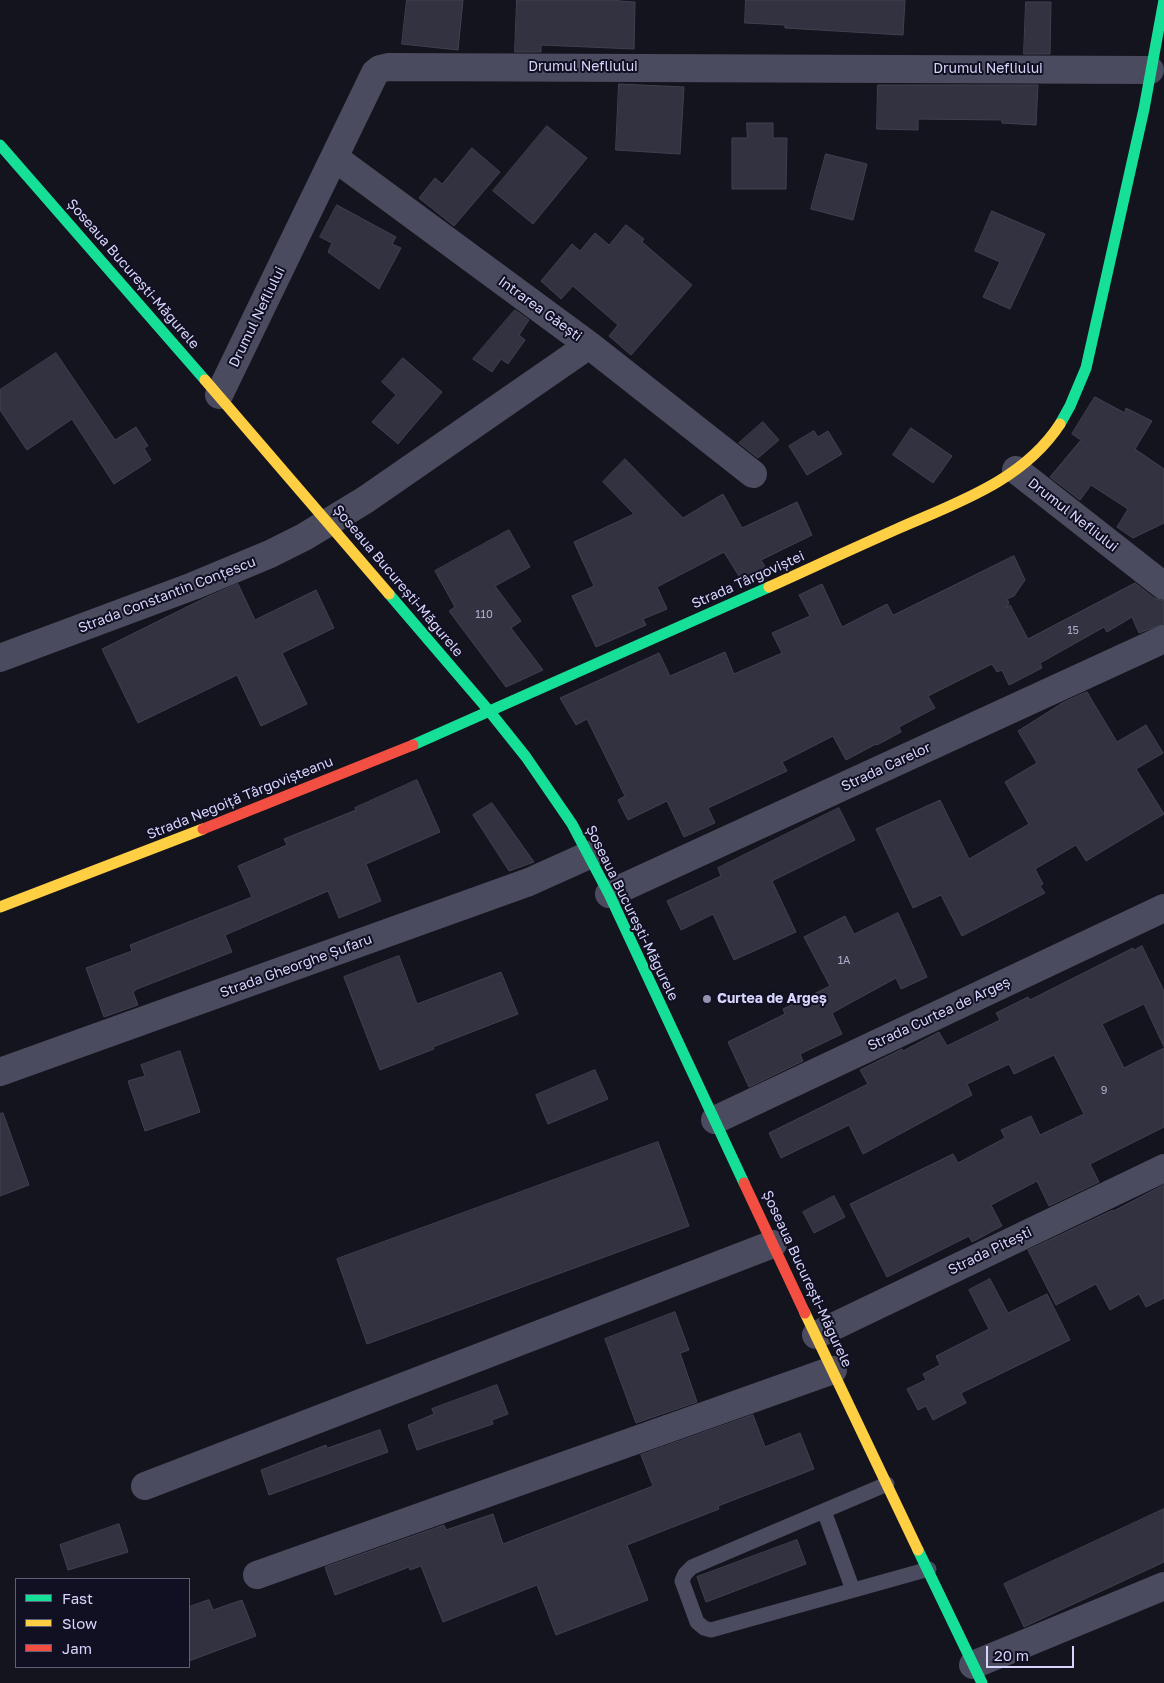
<!DOCTYPE html>
<meta charset="utf-8">
<style>
body{margin:0}
#map{position:relative;width:1164px;height:1683px;overflow:hidden;background:#14141e;font-family:"Golos Text",sans-serif}
canvas{display:block}
.legend{position:absolute;left:15px;top:1578px;width:175px;height:90px;box-sizing:border-box;background:#111022;border:1px solid #605f79;margin:0;padding:6px 9px;list-style:none;font-size:15px;color:#d6d5fb}
.legend li{display:flex;align-items:center;gap:10px;height:25px}
.legend b{width:25px;border:1px solid #605f79}
.scale{position:absolute;left:986px;top:1646px;width:88px;height:22px;box-sizing:border-box;border:2px solid #d6d5fb;border-top:0;padding-left:6px;font-size:15px;line-height:18px;white-space:nowrap;color:#d6d5fb;-webkit-text-stroke:4px #111022;paint-order:stroke}
</style>
<div id="map">
<canvas width="1164" height="1683"></canvas>
<ul class="legend">
<li><b style="height:6px;background:#16e098"></b>Fast</li>
<li><b style="height:6px;background:#ffcf43"></b>Slow</li>
<li><b style="height:6px;background:#f24e42"></b>Jam</li>
</ul>
<div class="scale">20 m</div>
</div>
<script>
const c = document.querySelector('canvas').getContext('2d');
c.lineJoin = 'round';
function fillPath(path, color) {
  c.fillStyle = color;
  c.fill(path, 'evenodd');
}
function trace(path, color, width, dash) {
  c.strokeStyle = color;
  c.lineWidth = width;
  c.lineCap = dash ? 'butt' : 'round';
  c.setLineDash(dash || []);
  c.stroke(path);
}
function drawText(font, color, halo, rows, align = 'center') {
  c.font = font + ' "Golos Text",sans-serif';
  c.lineWidth = 4;
  c.setLineDash([]);
  c.textBaseline = 'middle';
  c.strokeStyle = halo;
  c.fillStyle = color;
  for (const [text, x, y, turn = 0] of rows) {
    c.save();
    c.translate(x, y);
    c.rotate((+turn || 0) * Math.PI / 180);
    c.textAlign = isNaN(turn) ? turn : align;
    if (halo) c.strokeText(text, 0, 0);
    c.fillText(text, 0, 0);
    c.restore();
  }
}
const building = new Path2D(`
 M407 0H463L458 50 402 44Z
 M517 0H619V1L635 2 634 49 541 45V52H515Z
 M746 0H905L903 35 785 28V25L745 23Z
 M1026 2H1051L1050 54H1024Z
 M619 84 684 87 680 154 616 150Z
 M878 85H1038L1036 125 1002 123V120L918 119V130L877 129Z
 M747 123H773V138H787L786 189H732V138H747Z
 M547 126 587 158 533 224 493 191Z
 M472 148 500 172 454 226 419 198 435 178 442 184Z
 M826 154 867 164 853 220 811 209Z
 M337 205 396 237 392 244 401 248 379 289 328 252 332 243 320 237Z
 M992 211 1045 234 1010 309 983 297 1000 262 975 251Z
 M626 225 644 239 642 242 692 285 631 355 609 336 618 325 573 286 561 299 541 281 572 244 580 251 595 233 609 245Z
 M515 310 529 320 519 335 525 340 508 364 501 359 492 372 473 359Z
 M56 353 115 440 136 427 148 446 144 448 151 460 114 484 72 419 27 450 0 410V390Z
 M403 358 442 392 398 444 372 422 396 395 382 382Z
 M1095 397 1125 413 1126 408 1152 421 1135 449 1164 469V523L1133 538 1117 527 1128 509 1091 485 1080 500 1050 477 1081 440 1072 434Z
 M763 422 779 440 758 458 739 443Z
 M911 428 952 456 933 483 893 455Z
 M814 431 818 437 828 431 842 454 807 475 789 446Z
 M625 459 683 518 723 494 742 528 797 502 812 535 761 560 767 570 742 581 724 552 657 587 667 609 643 619 646 625 596 647 572 596 594 586 574 542 634 514 603 482Z
 M509 530 530 567 495 586 521 621 511 628 543 670 506 687 449 611 455 607 435 571Z
 M1014 556 1025 580 1014 596 1007 599 1009 603 1006 608 1010 605 1028 639 1135 583 1154 598 1164 601V624L1139 633 1132 617 1107 632 1104 627 1040 663 1042 668 1009 685 1002 670 997 672 992 664 928 696 935 708 899 727 901 732 877 745 876 744 846 760 833 736 782 762 787 771 708 808 715 823 684 837 667 801 628 820 618 800 625 796 587 719 576 725 560 698 659 653 670 676 725 652 734 674 782 653 772 633 810 616 799 595 822 584 842 627 887 604 893 615Z
 M238 584 255 620 316 590 334 628 282 653 307 704 261 726 237 675 138 723 102 649 207 597Z
 M1087 692 1117 742 1146 725 1163 753 1136 769 1164 814 1086 861 1076 845 1035 869 1043 884 1040 886 1045 893 962 936 941 895 913 908 876 829 940 800 969 859 1029 824 1005 782 1037 763 1018 731 1064 702Z
 M417 780 440 832 366 864 381 901 339 918 328 891 225 935 232 952 137 989 133 992 138 1005 104 1017 86 968 132 951 130 945 252 897 238 866 287 845 284 839 356 810 355 808Z
 M492 803 534 862 509 871 473 815Z
 M839 808 855 840 772 881 796 932 734 960 713 914 681 930 667 901 721 876 718 868Z
 M898 913 927 977 901 989 896 978 832 1013 842 1034 800 1054 803 1061 749 1087 728 1042 785 1014 783 1009 830 986 804 937 845 916 854 934Z
 M1142 946 1164 991V1047L1144 1004 1102 1024 1124 1068 1164 1048V1127L1090 1164 1099 1182 1049 1206 1037 1181 991 1205 1002 1226 972 1242 969 1236 887 1277 850 1204 953 1154 958 1163 1005 1138 1001 1130 1031 1116 1040 1135 1084 1114 1054 1055 1014 1074 1009 1064 967 1084 972 1095 863 1154 849 1125 781 1158 769 1133 868 1084 860 1070 902 1049 903 1051 939 1032 947 1046 1000 1020 996 1013 1028 997 1030 1000 1133 948 1134 950Z
 M399 956 417 1004 501 972 518 1014 433 1047 434 1049 380 1070 344 977Z
 M180 1051 200 1112 145 1131 128 1081 145 1076 141 1065Z
 M595 1070 608 1099 548 1124 536 1095Z
 M3 1113 29 1185 0 1196V1114Z
 M658 1142 689 1226 367 1344 337 1259Z
 M1164 1185V1298L1146 1307 1139 1294 1110 1310 1096 1284 1056 1305 1028 1250 1113 1210V1211Z
 M834 1196 845 1217 814 1233 803 1212Z
 M990 1279 1008 1313 1047 1294 1070 1340 961 1393 966 1403 933 1420 926 1406 918 1410 907 1389 926 1380 923 1374 940 1365 936 1356 989 1329 969 1290Z
 M675 1312 689 1350 680 1353 697 1402 636 1423 605 1339Z
 M497 1385 508 1414 492 1420 493 1424 417 1450 408 1425 434 1414 432 1409Z
 M753 1415 765 1447 800 1433 814 1469 718 1506 719 1509 627 1545 648 1600 556 1635 537 1585 443 1622 421 1566 410 1570 409 1567 335 1595 325 1567 444 1525 446 1530 493 1514 503 1544 653 1486 641 1455Z
 M380 1430 388 1452 269 1495 261 1470 326 1445 327 1448Z
 M1164 1509V1562L1024 1627 1004 1584Z
 M119 1524 128 1552 68 1570 60 1545Z
 M797 1540 806 1564 706 1602 697 1577Z
 M209 1600 213 1610 242 1600 256 1636 189 1661V1607Z`);
fillPath(building, '#333240');
trace(building, '#414051', 1);
trace(new Path2D(`
 M887 1484 692 1567 685 1574 682 1581 697 1622 704 1628 711 1630 929 1569
 M824 1511 853 1590`), '#4a4b5e', 15);
trace(new Path2D(`
 M335 158 589 345 753 474
 M219 395 375 73 380 69 388 67 1150 70
 M1016 470 1164 586
 M0 658 193 586 270 554 304 537 365 500 589 345
 M609 894 1164 639
 M0 1072 529 882 589 855
 M715 1120 1164 908
 M816 1335 1164 1168
 M145 1486 773 1244
 M257 1575 833 1370
 M973 1665 1164 1586`), '#4a4b5e', 28);
trace(new Path2D(`
 M0 145 205 380
 M1060 424 1070 406 1086 368 1144 109 1164 0
 M389 594 490 712 526 757 572 824 609 894 744 1183
 M413 745 769 587
 M918 1550 982 1683`), '#16e098', 11);
trace(new Path2D(`
 M205 380 389 594
 M769 587C811 568 854 548 897 529 956 503 1023 481 1060 424
 M0 907 203 829
 M805 1313 918 1550`), '#ffcf43', 11);
trace(new Path2D(`
 M203 829 413 745
 M744 1183 805 1313`), '#f24e42', 11);
for (const [x, y, r, color] of [
 [707,999,5,"#9291ae"]
]) {
  const dot = new Path2D();
  dot.arc(x, y, r, 0, 2 * Math.PI);
  c.fillStyle = color;
  c.fill(dot);
  trace(dot, '#111022', 2);
}
drawText('11px', '#adaccc', null, [
 ["110",484,615],
 ["15",1073,631],
 ["1A",844,961],
 ["9",1104,1091]
]);
drawText('14px', '#d6d5fb', '#111022', [
 ["Drumul Nefliului",583,67],
 ["Drumul Nefliului",988,69],
 ["Șoseaua București-Măgurele",133,274,49],
 ["Intrarea Găești",540,309,36],
 ["Drumul Nefliului",257,317,-64],
 ["Drumul Nefliului",1073,515,38],
 ["Strada Târgoviștei",748,580,-24],
 ["Șoseaua București-Măgurele",398,581,50],
 ["Strada Constantin Conțescu",167,595,-21],
 ["Strada Carelor",886,767,-25],
 ["Strada Negoiță Târgovișteanu",240,798,-22],
 ["Șoseaua București-Măgurele",632,913,64],
 ["Strada Gheorghe Șufaru",296,966,-20],
 ["Strada Curtea de Argeș",939,1014,-25],
 ["Strada Pitești",990,1251,-26],
 ["Șoseaua București-Măgurele",807,1279,65]
]);
drawText('bold 14px', '#d6d5fb', '#111022', [
 ["Curtea de Argeș",717,999]
], 'left');
</script>
